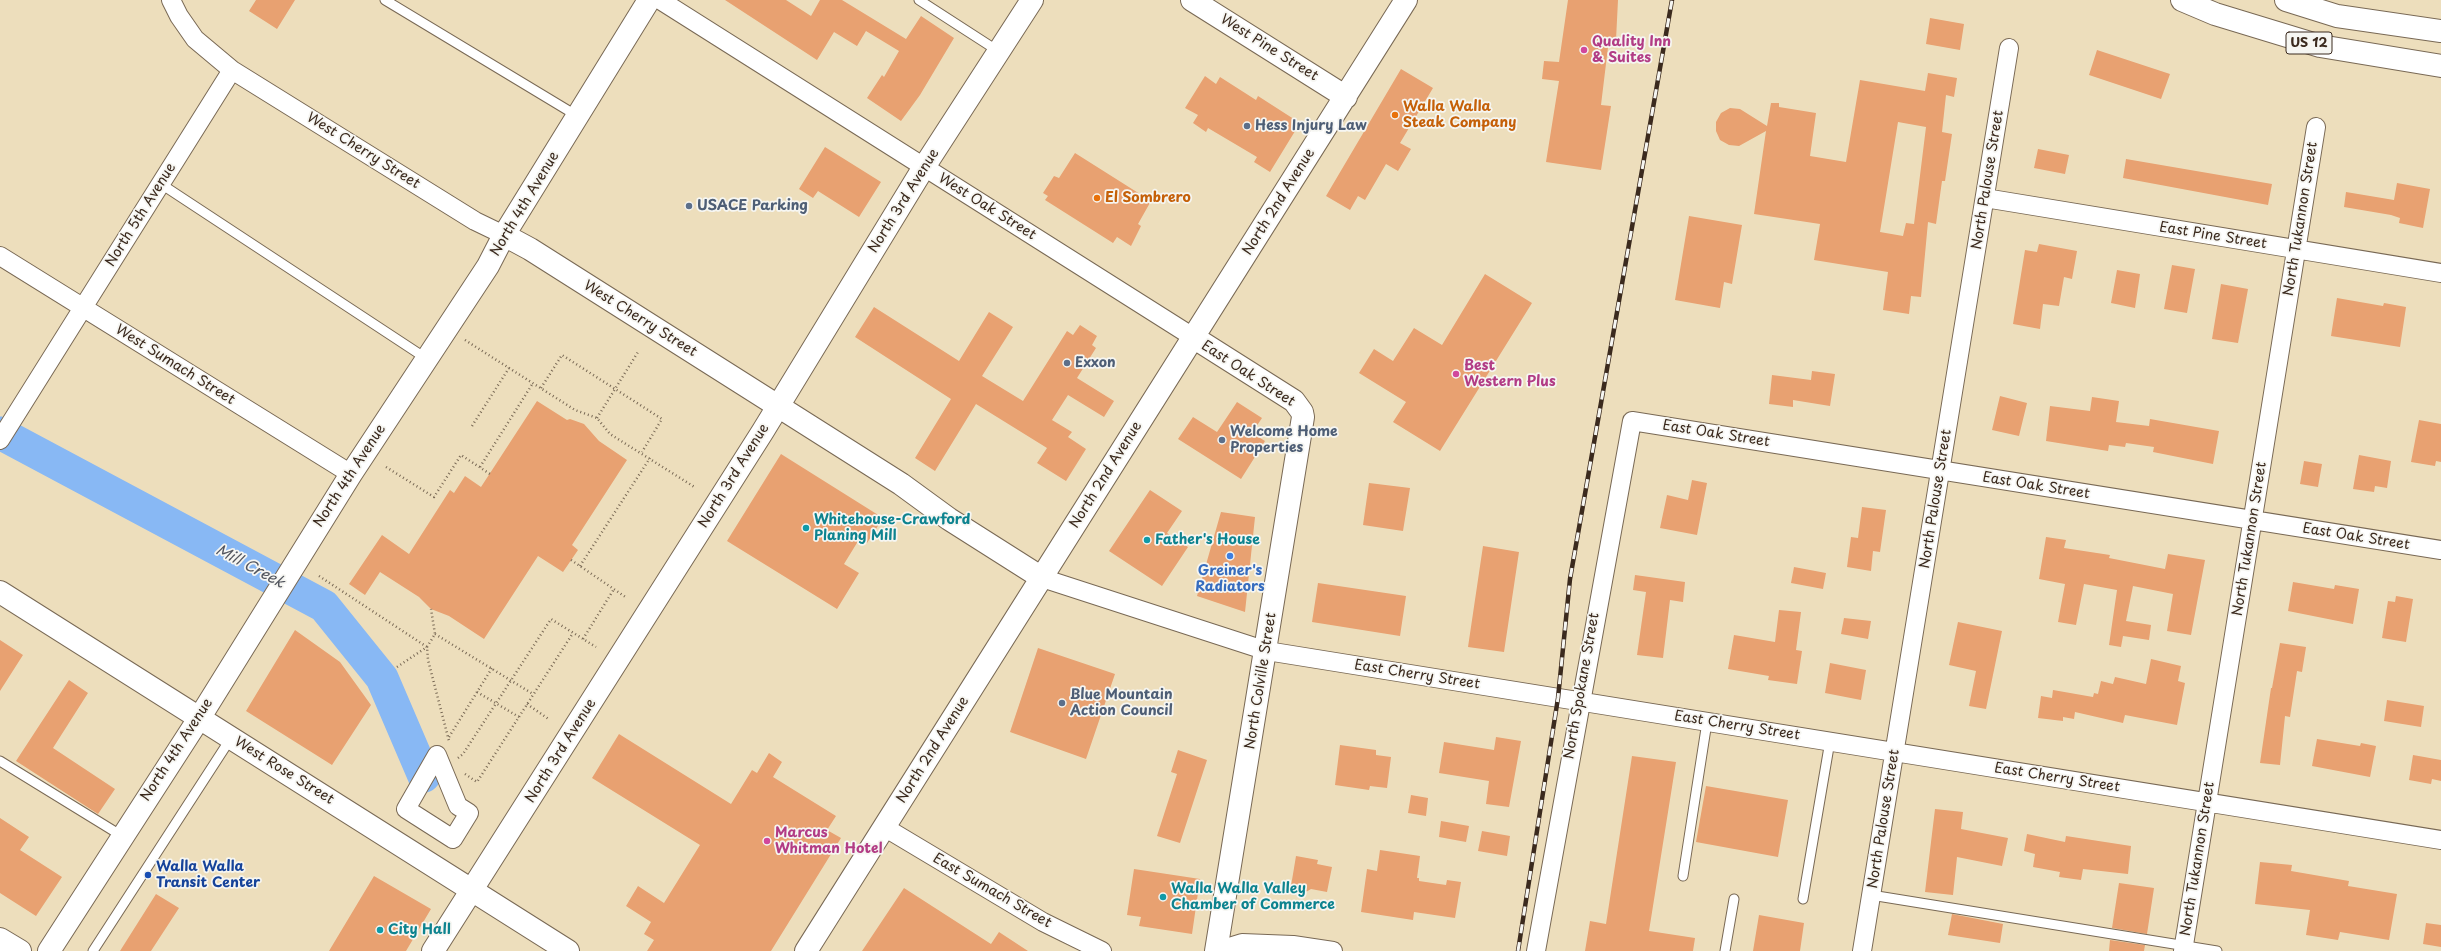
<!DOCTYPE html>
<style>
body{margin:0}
canvas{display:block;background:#eddebc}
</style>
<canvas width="2441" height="951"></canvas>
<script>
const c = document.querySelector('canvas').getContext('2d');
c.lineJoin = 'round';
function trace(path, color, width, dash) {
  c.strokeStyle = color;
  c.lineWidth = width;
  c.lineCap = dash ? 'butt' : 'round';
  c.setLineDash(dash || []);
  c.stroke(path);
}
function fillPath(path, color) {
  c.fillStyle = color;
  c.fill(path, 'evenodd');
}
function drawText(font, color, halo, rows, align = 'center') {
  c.font = font + ' "Playpen Sans",sans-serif';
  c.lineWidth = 3.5;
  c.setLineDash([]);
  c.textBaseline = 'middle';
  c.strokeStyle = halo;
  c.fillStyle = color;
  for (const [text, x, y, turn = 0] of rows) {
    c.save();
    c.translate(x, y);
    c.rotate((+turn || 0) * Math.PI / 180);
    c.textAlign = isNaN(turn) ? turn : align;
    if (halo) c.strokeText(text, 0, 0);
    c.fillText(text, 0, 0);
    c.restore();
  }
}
trace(new Path2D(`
 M0 433 324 606 382 678 424 776`), '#88b8f4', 33);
fillPath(new Path2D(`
 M256 0H295L277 29 249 11Z
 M725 0H786L811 16 820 0H842L906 39 921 16 954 38 920 95 901 121 867 98 882 75 884 77 899 51 866 31 857 46 834 32 817 60Z
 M1568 0H1618L1616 40 1609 39 1601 105 1611 106 1601 170 1546 162 1559 81 1542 79 1544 61 1559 62Z
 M1930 18 1964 24 1960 50 1926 44Z
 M2097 50 2170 74 2161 99 2089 75Z
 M1401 69 1433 88 1400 143 1411 149 1398 171 1386 164 1365 200 1358 196 1350 210 1326 196Z
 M1928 73 1957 78 1954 97 1946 95 1942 132 1952 134 1945 181H1942L1936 224 1928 222 1921 297 1911 296 1909 314 1883 310 1888 272 1814 260 1820 224 1754 214 1766 131 1739 146 1729 145 1720 140 1716 131V122L1721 113 1730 108 1740 109 1767 126 1771 103H1779V107L1816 113 1810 156 1846 162 1860 80 1925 91ZM1898 122 1926 127 1914 224 1906 223 1903 236 1880 232Z
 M1205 76 1216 84 1220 77 1256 100 1258 96 1300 123 1270 172 1254 162 1257 157 1208 128 1206 132 1193 123 1198 115 1185 108Z
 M825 147 881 182 859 217 818 191 813 198 799 189Z
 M2038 149 2069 155 2065 174 2034 168Z
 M1075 153 1151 201 1138 224 1141 226 1131 246 1117 237 1113 243 1045 200 1048 196 1043 193 1054 176 1059 178Z
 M2126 159 2272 184 2268 205 2123 178Z
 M2397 183 2430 189 2423 228 2399 223 2400 218 2391 215 2344 207 2346 192 2394 200Z
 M1689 216 1742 225 1732 284 1724 282 1720 308 1675 300Z
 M2039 244 2077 251 2072 279 2064 277 2059 306 2043 304 2040 329 2013 324 2025 250 2037 252Z
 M2172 265 2195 269 2187 313 2164 309Z
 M2117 270 2140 274 2135 308 2111 303Z
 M1485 274 1532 303 1440 451 1393 422 1406 402 1359 373 1374 349 1393 361 1414 328 1442 345Z
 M2221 284 2248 289 2238 343 2212 339Z
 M2337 298 2383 306 2384 303 2406 307 2400 347 2331 336Z
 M874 307 959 361 989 312 1013 327 982 376 1023 401 1067 331 1073 335 1080 325 1097 336 1092 345 1096 348 1077 378 1114 401 1104 417 1068 395 1052 420 1072 432 1068 437 1086 449 1066 481 1037 463 1047 448 976 404 935 471 915 458 951 399 855 337Z
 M1812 371 1835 374 1830 406 1793 400V407L1769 404 1772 375 1811 380Z
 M2000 396 2027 403 2019 436 1992 430Z
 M2092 397 2119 401 2116 422 2149 426 2150 419 2219 431 2213 464 2153 452 2154 447 2126 443 2125 447 2109 445 2108 451 2046 441 2050 406 2090 411Z
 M537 401 567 420 570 419 584 424 599 441 627 460 572 545 578 550 563 572 538 556 484 639 449 616 431 609 419 597 380 572 365 595 349 584 382 535 409 554 450 490 454 493 465 476 481 487Z
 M1237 402 1262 418 1252 433 1265 441 1241 479 1178 439 1193 417 1217 432Z
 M2419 420 2441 424V462L2436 461 2435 466 2411 462Z
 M781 454 883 518 867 543 860 538 844 564 859 573 837 609 727 541Z
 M2359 455 2391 461 2387 488 2375 486 2374 492 2353 489Z
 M2304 461 2322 464 2318 487 2300 484Z
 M1692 480 1707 483 1697 535 1660 528 1667 495 1688 500Z
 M1369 483 1410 488 1403 531 1363 525Z
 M1150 490 1182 511 1167 533 1188 547 1162 586 1109 551Z
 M1862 507 1886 510 1880 552 1873 551 1871 571 1847 567 1851 537 1858 538Z
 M1221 512 1255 517 1245 612 1197 596Z
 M2046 537 2066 540 2064 548 2110 555 2109 558 2165 569 2168 554 2205 560 2191 635 2167 631 2173 594 2133 586 2126 621 2151 625 2149 640 2123 636 2121 647 2109 645 2117 590 2084 584 2076 625 2058 622 2065 584 2039 579Z
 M1483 546 1519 552 1504 652 1468 647Z
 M1794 567 1826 573 1823 589 1791 583Z
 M1635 575 1685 582 1683 602 1670 600 1663 658 1637 655 1646 592 1633 590Z
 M2293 582 2334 589 2335 585 2359 589 2353 624 2288 611Z
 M1318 583 1406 596 1400 636 1312 622Z
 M2396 596 2413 599 2406 642 2382 638 2388 601 2395 602Z
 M1779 610 1801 612 1796 650 1802 651 1797 684 1768 680 1769 676 1728 669 1734 635 1775 642Z
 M1844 618 1871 621 1868 639 1841 634Z
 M1958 622 2002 631 1986 709 1969 706 1976 671 1949 665Z
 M295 630 340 662 371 705 332 765 246 711Z
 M0 640 23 655 0 691Z
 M2280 643 2306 647 2302 672 2297 671 2290 717 2285 716 2280 765 2260 763 2271 688H2272Z
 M1038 648 1115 674 1086 759 1010 732Z
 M2151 659 2181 666 2178 681 2185 683 2177 725 2125 715 2123 723 2075 712 2074 719 2063 717V721L2038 718 2041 696 2052 698 2053 690 2093 697 2094 693 2098 694 2101 681 2113 684 2115 677 2146 684Z
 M1830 663 1866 670 1861 700 1825 693Z
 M69 680 88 693 53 748 115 789 98 814 16 761Z
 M2387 700 2424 706 2421 727 2384 721Z
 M619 734 731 804 752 770 757 773 769 753 782 762 773 777 836 816 827 830 841 838 771 951H647L654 940 644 934 651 922 626 906 638 886 664 903 700 845 592 778Z
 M1496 737 1521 741 1509 807 1486 804 1489 781 1439 773 1444 742 1494 750Z
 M2317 739 2360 746 2361 743 2376 746 2370 777 2312 766Z
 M1340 745 1376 750V755L1391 757 1387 788 1370 786 1369 790 1335 785Z
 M1178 750 1207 760 1180 843 1157 836 1177 774 1171 772Z
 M2413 755 2441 760V781L2432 779 2431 784 2409 780Z
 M1632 756 1676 762 1649 931 1695 938 1693 951H1585L1590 921 1606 924Z
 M1706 786 1788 800 1778 857 1696 842Z
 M1411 795 1428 798 1426 816 1408 813Z
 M1935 809 1963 812 1961 829 2008 838 2002 866 1957 857 1953 895 1925 892Z
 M0 818 29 837 20 850 62 877 36 916 0 893Z
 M1441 821 1469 826 1466 842 1439 837Z
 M1482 831 1510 836 1507 856 1478 851Z
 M2027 834 2065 842 2066 836 2131 846 2128 874 2083 869 2081 880 2059 877 2060 872 2033 867 2035 854 2024 851Z
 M1380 850 1420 856 1417 878H1419V881L1446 885 1447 880 1461 882 1455 918 1414 912 1413 920 1361 912 1367 869 1377 871Z
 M1296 856 1318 860 1317 864 1332 867 1327 892 1311 889 1306 892 1296 891 1291 886Z
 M2260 862 2292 865 2291 871 2349 881 2348 886 2397 894 2389 940 2340 932 2338 940 2306 935 2310 910 2255 904Z
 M1134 869 1200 879 1192 934 1139 926 1141 917 1127 915Z
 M374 876 431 909 406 951H329Z
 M2119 883 2154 888 2147 934 2112 928Z
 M904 888 991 944 999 932 1028 951H862Z
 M156 894 179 908 151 951H120Z
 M1952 914 2003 924 2000 943 1948 935Z
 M1759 915 1804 923 1800 951H1753Z
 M2426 923 2441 925V947L2423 944Z
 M2110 940 2145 945 2144 951H2109Z`), '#e8a171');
const lane = new Path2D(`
 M385 0 579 117
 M919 0 998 51
 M161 184 427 359
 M0 761 122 836
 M1683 876 1707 722
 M1871 895 2217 951
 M1803 899 1830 741
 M93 951 231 738
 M1725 951 1734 899`);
const street = new Path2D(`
 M171 0 179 16 195 39 232 70 475 221 504 235
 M660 0 1193 337
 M1985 198 2441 273
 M0 256 351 474
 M0 440 232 70
 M1042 578 1267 651 2441 840
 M437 755 458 806 469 813 453 839 406 809Z
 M884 827 1043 922 1102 951
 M1216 951 1242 943 1293 945 1333 951
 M1536 951 1632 421 2441 550
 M1862 951 2009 48
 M2183 951 2316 127`);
const secondary = new Path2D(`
 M1192 0 1346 97
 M504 235 530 249 901 484 949 519 1042 578
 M1193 337 1294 401 1302 412 1303 417 1216 951
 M0 939 20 951
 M49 951 200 717 351 474 488 266 504 235 649 0
 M433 951 763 431 924 167 1032 0
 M806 951 1406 0`);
const primary = new Path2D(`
 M0 592 568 951`);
const highway = new Path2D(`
 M2182 0 2215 14 2320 46 2441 66
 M2286 0 2337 16 2441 31`);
trace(lane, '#796955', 11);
trace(street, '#796955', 20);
trace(secondary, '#796955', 24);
trace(primary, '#796955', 24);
trace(highway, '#796955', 24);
trace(new Path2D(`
 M465 340 575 410 597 418 610 434 696 488
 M541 388 562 355 662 419 642 452
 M597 418 638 352
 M472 426 509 368
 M386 467 434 497 461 455 490 474
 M480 467 533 383
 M571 560 627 598
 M580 566 650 458
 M319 576 427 647 428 660 449 741
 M435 634 533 694
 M583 639 614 589
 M397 667 427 647 435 634 431 609
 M477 692 519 717
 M527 704 550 720
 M449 737 492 668
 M458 758 463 754 551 619 596 647
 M465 774 477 782 573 633`), '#796955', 2.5, [1, 3]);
trace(lane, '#fff', 9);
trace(street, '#fff', 18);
trace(secondary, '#fff', 22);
trace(primary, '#fff', 22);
trace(highway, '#fff', 22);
const rail = new Path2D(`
 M1518 951 1558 698 1570 579 1672 0`);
trace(rail, '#3b2a1e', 4.5);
trace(rail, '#f6f6f2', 3, [9]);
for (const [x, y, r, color] of [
 [1584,50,4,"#d1479c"],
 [1395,115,4,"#e8710a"],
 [1247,126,4,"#5c6f8a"],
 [1097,198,4,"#e8710a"],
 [689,206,4,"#5c6f8a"],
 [1067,363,4,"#5c6f8a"],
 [1456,374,4,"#d1479c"],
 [1222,440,4,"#5c6f8a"],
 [806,528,4,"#0f9aa8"],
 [1147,540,4,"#0f9aa8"],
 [1230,556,4,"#3f7fe0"],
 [1062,703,4,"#5c6f8a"],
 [767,841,4,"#d1479c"],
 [148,875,4,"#1a4fb4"],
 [1163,897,4,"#0f9aa8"],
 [380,930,4,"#0f9aa8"]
]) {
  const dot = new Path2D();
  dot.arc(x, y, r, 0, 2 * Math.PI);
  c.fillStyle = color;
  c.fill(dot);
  trace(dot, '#f6f6f2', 1.5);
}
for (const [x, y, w] of [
 [2309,43,46]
]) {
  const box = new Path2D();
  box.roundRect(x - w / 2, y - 11, w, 22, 3);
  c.fillStyle = '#f6f6f2';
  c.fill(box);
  trace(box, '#3b2a1e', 1);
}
drawText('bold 13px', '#3b2a1e', null, [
 ["US 12",2309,43]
]);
drawText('bold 14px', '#b23c85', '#f6f6f2', [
 ["Quality Inn",1592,42],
 ["& Suites",1592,58],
 ["Best",1464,366],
 ["Western Plus",1464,382],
 ["Marcus",775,833],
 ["Whitman Hotel",775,849]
], 'left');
drawText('14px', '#3b2a1e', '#f6f6f2', [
 ["West Pine Street",1269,48,32],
 ["West Cherry Street",363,151,32],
 ["North Palouse Street",1988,180,-81],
 ["North 3rd Avenue",904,201,-58],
 ["North 2nd Avenue",1279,202,-58],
 ["North 4th Avenue",525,204,-59],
 ["West Oak Street",987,207,32],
 ["North 5th Avenue",141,215,-58],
 ["North Tukannon Street",2301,219,-81],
 ["East Pine Street",2213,236,9],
 ["West Cherry Street",640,319,32],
 ["West Sumach Street",175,365,32],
 ["East Oak Street",1248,374,33],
 ["East Oak Street",1716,434,9],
 ["North 2nd Avenue",1106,475,-58],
 ["North 4th Avenue",350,476,-57],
 ["North 3rd Avenue",734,476,-58],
 ["East Oak Street",2036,486,9],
 ["North Palouse Street",1936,499,-81],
 ["East Oak Street",2356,537,9],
 ["North Tukannon Street",2250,539,-81],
 ["East Cherry Street",1417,675,9],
 ["North Colville Street",1261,681,-81],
 ["North Spokane Street",1582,686,-80],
 ["East Cherry Street",1737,726,9],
 ["North 4th Avenue",177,750,-57],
 ["North 2nd Avenue",933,750,-58],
 ["North 3rd Avenue",561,751,-58],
 ["West Rose Street",284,771,32],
 ["East Cherry Street",2057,778,9],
 ["North Palouse Street",1884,819,-81],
 ["North Tukannon Street",2198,859,-81],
 ["East Sumach Street",992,891,30]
]);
drawText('bold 14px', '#c56008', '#f6f6f2', [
 ["Walla Walla",1403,107],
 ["Steak Company",1403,123],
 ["El Sombrero",1105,198]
], 'left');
drawText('bold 14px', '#4e5e75', '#f6f6f2', [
 ["Hess Injury Law",1255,126],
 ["USACE Parking",697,206],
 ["Exxon",1075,363],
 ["Welcome Home",1230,432],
 ["Properties",1230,448],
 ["Blue Mountain",1070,695],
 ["Action Council",1070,711]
], 'left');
drawText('bold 14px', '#0d838f', '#f6f6f2', [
 ["Whitehouse-Crawford",814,520],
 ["Planing Mill",814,536],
 ["Father's House",1155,540],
 ["Walla Walla Valley",1171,889],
 ["Chamber of Commerce",1171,905],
 ["City Hall",388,930]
], 'left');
drawText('bold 14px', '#366cbe', '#f6f6f2', [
 ["Greiner's",1230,571],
 ["Radiators",1230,587]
]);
drawText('bold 14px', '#164399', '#f6f6f2', [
 ["Walla Walla",156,867],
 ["Transit Center",156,883]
], 'left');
drawText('italic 15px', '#52555e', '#f6f6f2', [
 ["Mill Creek",250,567,28]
]);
</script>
